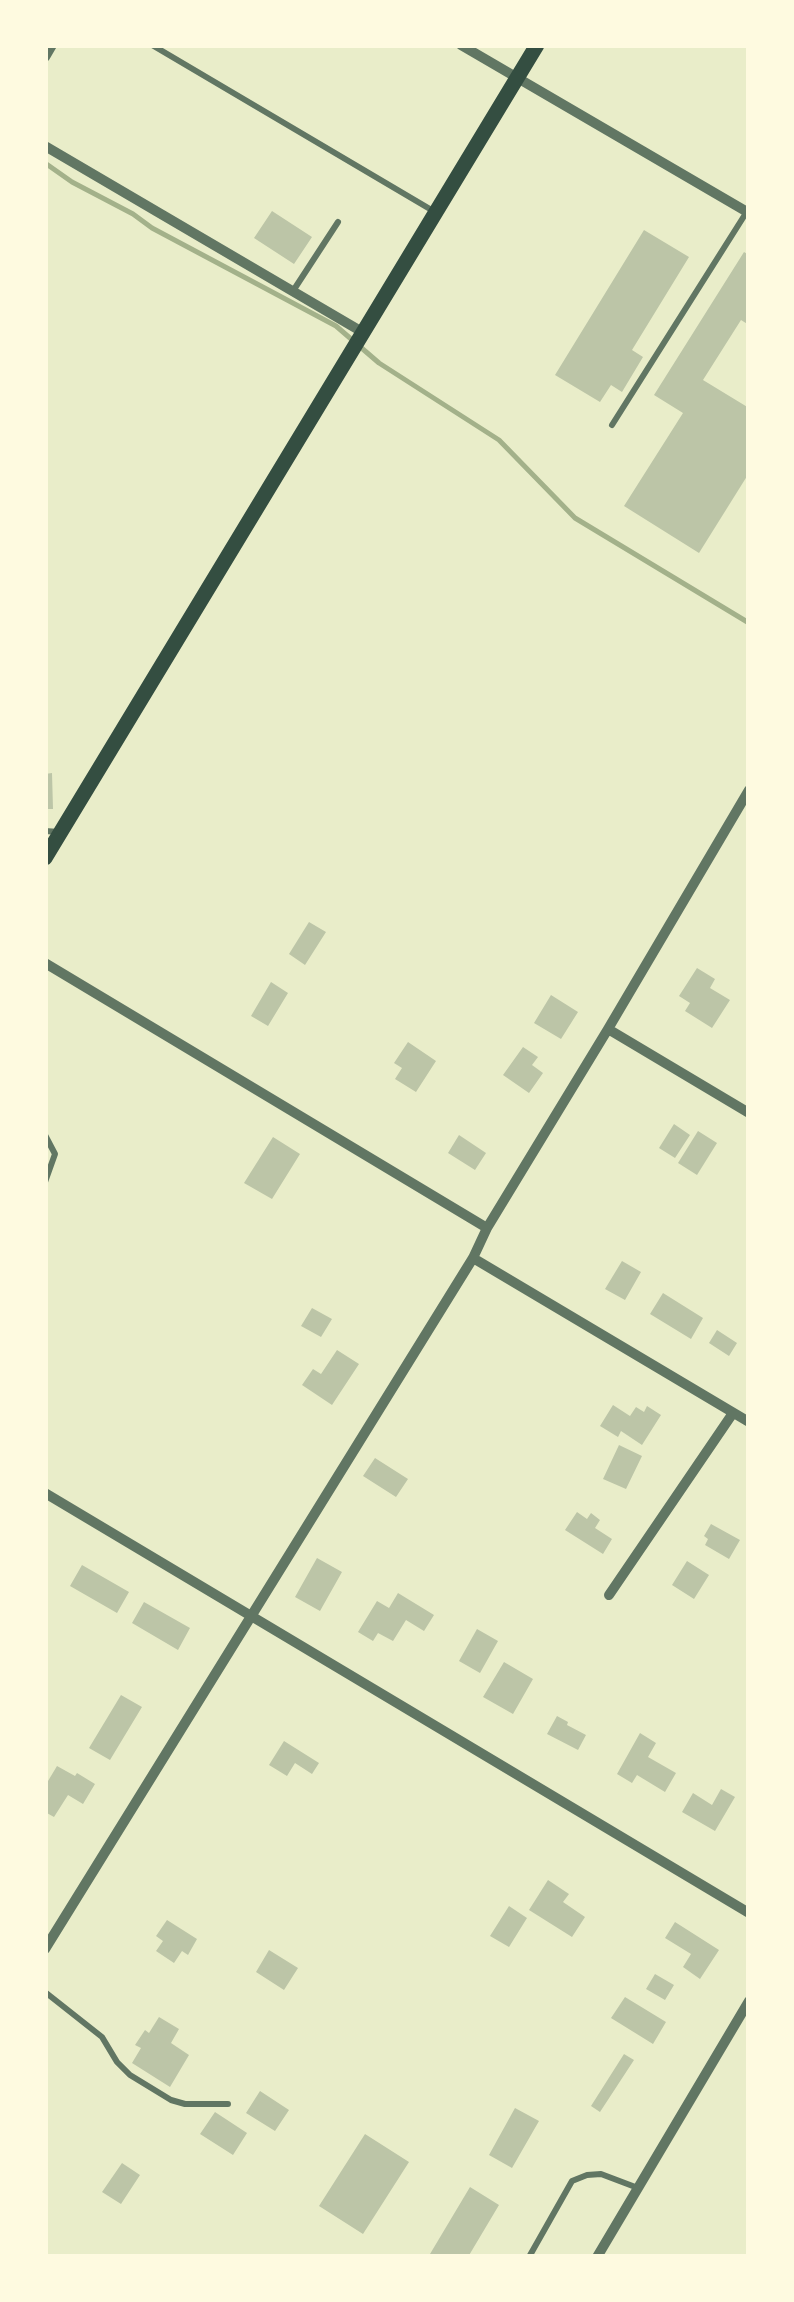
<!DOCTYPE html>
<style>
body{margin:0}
#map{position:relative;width:794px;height:2302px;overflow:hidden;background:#e9edc9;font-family:"DM Sans",sans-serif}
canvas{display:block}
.frame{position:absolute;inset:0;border:48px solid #fefae0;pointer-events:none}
</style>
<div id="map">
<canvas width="794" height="2302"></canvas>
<div class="frame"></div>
</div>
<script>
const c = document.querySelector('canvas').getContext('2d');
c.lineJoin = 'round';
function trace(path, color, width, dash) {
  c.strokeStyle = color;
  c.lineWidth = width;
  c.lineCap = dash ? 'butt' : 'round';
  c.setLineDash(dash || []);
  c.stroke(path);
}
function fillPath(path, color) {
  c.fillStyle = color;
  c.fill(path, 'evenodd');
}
trace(new Path2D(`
 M45 163 72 182 133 214 152 228 336 326 379 363 499 440 575 518 749 623`), '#a3b18a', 5);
fillPath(new Path2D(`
 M272 211 312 237 294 264 254 238Z
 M644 230 689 257 632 350 643 357 622 392 611 385 600 402 555 375Z
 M744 252 749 255V325L741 320 703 380 749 408V473L699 553 624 506 683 413 654 395Z
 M52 773 53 809H45V774Z
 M309 922 326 932 305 965 289 954Z
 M697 968 715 979 710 988 730 1000 712 1028 685 1011 690 1003 679 996Z
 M271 982 288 993 268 1026 251 1016Z
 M551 995 578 1012 561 1039 534 1023Z
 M408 1042 436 1061 416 1092 395 1079 402 1068 394 1063Z
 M523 1047 538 1057 532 1065 543 1073 529 1093 503 1075Z
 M674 1124 690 1135 675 1158 659 1148Z
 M698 1131 717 1143 697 1175 678 1163Z
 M459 1135 486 1153 475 1170 448 1153Z
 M273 1137 300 1154 272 1199 244 1183Z
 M622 1261 641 1272 625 1300 605 1289Z
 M663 1293 703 1318 691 1339 650 1314Z
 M312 1308 332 1319 321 1337 301 1326Z
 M717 1330 737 1343 729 1356 709 1343Z
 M337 1350 359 1364 332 1405 302 1385 313 1369 321 1374Z
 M613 1405 630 1416 636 1407 644 1412 647 1406 661 1415 642 1445 621 1431 618 1437 600 1426Z
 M619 1445 642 1456 626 1489 603 1479Z
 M375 1458 408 1479 396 1497 363 1476Z
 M577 1512 587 1519 591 1513 600 1520 595 1528 612 1539 603 1554 565 1530Z
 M711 1524 740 1540 729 1559 705 1545 708 1539 704 1536Z
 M317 1558 342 1572 320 1611 295 1597Z
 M687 1561 709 1575 694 1599 672 1585Z
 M82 1565 129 1592 117 1613 70 1586Z
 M398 1593 434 1615 424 1631 406 1620 393 1641 378 1633 373 1641 358 1632 377 1601 389 1608Z
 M144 1602 190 1628 178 1650 132 1623Z
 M477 1629 498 1641 480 1673 459 1661Z
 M504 1662 533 1679 513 1714 483 1697Z
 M121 1695 142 1707 110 1760 89 1748Z
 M557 1716 568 1722 567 1725 586 1735 578 1750 547 1734Z
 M640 1733 656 1743 648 1757 676 1773 665 1792 637 1775 632 1783 617 1774Z
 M284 1741 319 1763 312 1774 295 1763 287 1776 269 1765Z
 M57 1766 75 1776 77 1773 95 1784 83 1804 68 1795 54 1817 45 1812V1786Z
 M721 1789 735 1797 715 1831 682 1812 693 1793 712 1805Z
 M548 1880 569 1894 563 1902 585 1917 572 1937 529 1910Z
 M509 1906 527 1918 509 1947 490 1936Z
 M167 1920 197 1939 188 1955 182 1951 174 1963 156 1951 163 1941 156 1936Z
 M675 1922 719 1950 700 1979 683 1967 691 1954 665 1938Z
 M269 1950 298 1968 284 1990 256 1972Z
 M655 1974 674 1985 665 2000 646 1989Z
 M625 1997 666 2022 653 2044 611 2018Z
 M159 2017 179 2029 171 2043 189 2055 170 2087 132 2063 141 2048 135 2045 145 2030 149 2033Z
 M624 2054 634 2060 600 2112 591 2106Z
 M260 2091 289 2110 275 2131 246 2113Z
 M515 2108 539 2121 512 2168 489 2155Z
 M215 2112 247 2133 233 2155 200 2134Z
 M365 2134 409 2162 363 2234 319 2206Z
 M122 2163 140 2175 121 2204 102 2192Z
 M470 2187 499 2205 468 2257H436L430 2254Z`), '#bcc5a7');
trace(new Path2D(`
 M152 45 435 212
 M293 291 338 222
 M612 425 746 213
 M45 831 59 832
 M45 1135 55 1154 45 1182
 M45 1992 102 2037 117 2062 130 2075 171 2100 185 2104H228
 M529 2257 572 2181 587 2175 601 2174 638 2188`), '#617663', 6);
trace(new Path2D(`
 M461 45 749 213
 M45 57 52 45
 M45 146 364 333
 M45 963 487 1228
 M608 1029 749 1113
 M473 1258 749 1422
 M45 1493 749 1913
 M609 1595 733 1413
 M45 1949 473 1258 487 1228 608 1029 749 790
 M597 2257 749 2001`), '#617663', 10);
trace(new Path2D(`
 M45 858 537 45`), '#344e41', 15);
</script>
